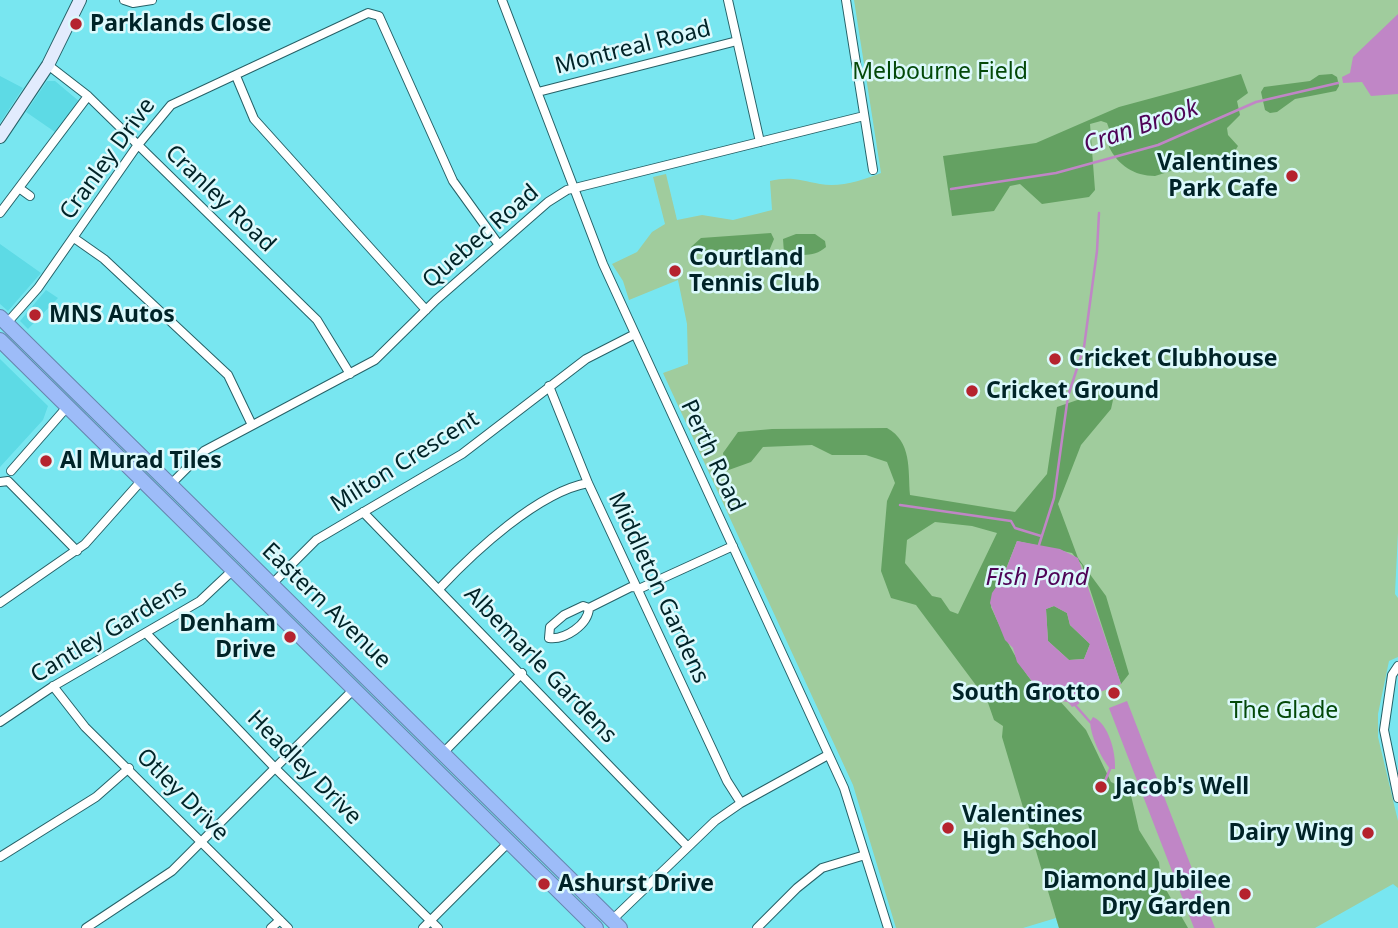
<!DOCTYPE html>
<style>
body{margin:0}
canvas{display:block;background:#78e6f0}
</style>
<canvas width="1398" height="928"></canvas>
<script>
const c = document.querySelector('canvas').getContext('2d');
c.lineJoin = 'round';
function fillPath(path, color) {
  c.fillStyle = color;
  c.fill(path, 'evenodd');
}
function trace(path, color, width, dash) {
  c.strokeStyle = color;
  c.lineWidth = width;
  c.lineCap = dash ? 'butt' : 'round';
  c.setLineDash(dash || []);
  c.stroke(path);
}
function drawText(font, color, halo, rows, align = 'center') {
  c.font = font + ' "Noto Sans",sans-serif';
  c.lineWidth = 5;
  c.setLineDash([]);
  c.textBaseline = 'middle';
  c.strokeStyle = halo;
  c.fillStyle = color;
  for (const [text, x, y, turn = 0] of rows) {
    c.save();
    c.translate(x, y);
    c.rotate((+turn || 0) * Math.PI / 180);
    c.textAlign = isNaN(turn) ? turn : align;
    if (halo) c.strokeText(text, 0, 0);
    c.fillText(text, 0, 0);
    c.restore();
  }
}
fillPath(new Path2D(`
 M0 76 23 88 0 123Z
 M47 81H55L80 102 55 132 26 112Z
 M0 244 41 273 8 311 0 304Z
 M46 290 58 298 28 329 20 321Z
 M0 359 48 406 43 420 0 467Z`), '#5ddae5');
fillPath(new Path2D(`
 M854 0H1398V532L1395 594 1398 598V657L1389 661 1378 714V737L1398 821V888L1393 884 1315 928H1059L1056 918 1023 928H896L853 785 663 373 688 364 687 324 678 280 629 300 623 281 612 264 637 252 652 232 665 224 653 177 666 174 677 220 702 215 733 220 772 210 770 181C789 176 801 180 820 184 840 188 863 180 881 173Z`), '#a0cc9d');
fillPath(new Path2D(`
 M1241 74 1248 93 1237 101 1240 115 1227 128 1228 135 1238 146 1235 151 1155 176C1134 176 1118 165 1109 147L1112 137 1107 123 1101 121 1090 124 1095 190 1089 197 1042 204 1020 184 1010 186 994 211 952 216 943 156 1036 143 1119 107Z
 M1332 74 1337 77 1339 86 1336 91 1295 99 1277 112 1270 113 1265 110 1261 92 1264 87 1310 81 1319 75Z
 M771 233 774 239 769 251H694L691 247 701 238Z
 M796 234H815L825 241 826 247C814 258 799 255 784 253L783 239Z
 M1106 394 1113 400 1111 409 1081 445 1058 504 1078 558 1106 596 1129 674 1121 684 1082 565 1072 553 1017 541 991 607C1001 629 1033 701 1058 699L1086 730 1111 782 1130 791 1139 830 1159 862 1161 881 1188 928H1059L1002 737 1003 726 994 720 987 700 916 605 891 598 881 571 887 501 895 483 887 462 866 455H832L812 445 763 447 751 462 726 471 723 453 738 432 772 429 887 428C912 442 908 469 910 495L1015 512 1047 474 1057 407 1089 396ZM935 522 972 526 997 533 958 614 950 611 941 598 932 596 905 563 907 540Z
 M1054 606 1067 613 1070 625 1090 644 1084 659 1069 660 1048 641 1046 609Z`), '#64a162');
fillPath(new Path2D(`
 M1398 14V94L1371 96 1362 82 1343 83 1342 77 1350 73 1353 57Z
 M1017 541 1060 549 1078 558 1121 684 1079 700V704L1072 707 1068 702 1046 699 1017 662 1013 648 1005 640 990 603 992 593 1003 577ZM1054 606 1067 613 1070 625 1090 644 1084 659 1069 660 1048 641 1046 609Z
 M1127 701 1215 928H1194L1109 708Z
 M1093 717C1109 724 1116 753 1115 769H1110C1100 756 1091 737 1090 722Z`), '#c086c6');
trace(new Path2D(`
 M951 189 1056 173 1158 145 1256 102 1338 83
 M900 505 1011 521 1015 528 1041 536
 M1039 545 1054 498 1068 396 1084 347 1097 251 1099 213
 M1111 688 1112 691
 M1075 705 1090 722
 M1105 781 1110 769
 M1101 787 1103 785`), '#c086c6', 2.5);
const street = new Path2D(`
 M124 0 133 3 152 0
 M502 0 603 264 844 788 888 928
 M728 0 760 142
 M846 0 873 170
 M48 65 88 96 317 320 350 374
 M236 76 254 119 426 310
 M538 92 737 41
 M19 188 30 196
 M0 213 88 96
 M74 238 104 259 228 375 252 425
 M7 323 38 288 137 146 171 105 368 13 379 16 453 181 499 245
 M549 386 588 483 727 781 741 803
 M11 471 67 407
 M0 482 8 481 77 551
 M171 484 204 451 375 360 436 300 548 202 567 190 864 116
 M363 512 687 846
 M272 584 316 540 462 454 586 359 635 334
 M440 588C474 552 538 492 588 483
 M0 603 85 544 142 480
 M589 608C588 625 565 640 549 638L550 627 564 615 583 606 589 608 631 587 641 588 733 546
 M146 633 275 768 438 928
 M1398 666 1392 675 1384 730 1398 798
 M53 686 85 727 288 928
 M0 722 52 687 200 601 233 570
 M443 753 522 673
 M0 857 96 797 129 768
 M612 920 715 821 741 803 828 755
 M86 928 172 871 354 689
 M271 928 280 920
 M423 928 510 841
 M757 928 797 888 822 868 865 855`);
const secondary = new Path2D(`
 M0 137 48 65 80 0`);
const highway = new Path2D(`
 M0 317 620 928
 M0 340 596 928`);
trace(street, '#266167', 10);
trace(secondary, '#266167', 14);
trace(highway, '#6686af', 16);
trace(street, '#fff', 8);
trace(secondary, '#e2ebfd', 12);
trace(highway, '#9dbcf8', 14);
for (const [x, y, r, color] of [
 [76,24,7,"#b5232e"],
 [1292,176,7,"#b5232e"],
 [675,271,7,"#b5232e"],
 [35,315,7,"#b5232e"],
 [1055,359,7,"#b5232e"],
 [972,391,7,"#b5232e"],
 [46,461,7,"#b5232e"],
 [290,637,7,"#b5232e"],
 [1114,693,7,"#b5232e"],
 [1101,787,7,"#b5232e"],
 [948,828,7,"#b5232e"],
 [1368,833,7,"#b5232e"],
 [544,884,7,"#b5232e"],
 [1245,894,7,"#b5232e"]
]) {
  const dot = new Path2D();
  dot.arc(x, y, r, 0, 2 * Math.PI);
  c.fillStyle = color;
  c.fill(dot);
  trace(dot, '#dcf9fc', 2.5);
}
drawText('bold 23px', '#002327', '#dcf9fc', [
 ["Parklands Close",90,24],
 ["Valentines",1278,163,"right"],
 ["Park Cafe",1278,189,"right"],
 ["Courtland",689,258],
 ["Tennis Club",689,284],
 ["MNS Autos",49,315],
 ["Cricket Clubhouse",1069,359],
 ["Cricket Ground",986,391],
 ["Al Murad Tiles",60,461],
 ["Denham",276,624,"right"],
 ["Drive",276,650,"right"],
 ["South Grotto",1100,693,"right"],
 ["Jacob's Well",1115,787],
 ["Valentines",962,815],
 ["High School",962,841],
 ["Dairy Wing",1354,833,"right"],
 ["Diamond Jubilee",1231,881,"right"],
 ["Dry Garden",1231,907,"right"],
 ["Ashurst Drive",558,884]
], 'left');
drawText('23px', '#002327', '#dcf9fc', [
 ["Montreal Road",633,48,-14],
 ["Cranley Drive",108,159,-54],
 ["Cranley Road",220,199,44],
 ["Quebec Road",481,237,-41],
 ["Perth Road",712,456,65],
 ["Milton Crescent",405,462,-32],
 ["Middleton Gardens",658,588,65],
 ["Eastern Avenue",326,606,44],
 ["Cantley Gardens",109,632,-31],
 ["Albemarle Gardens",540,665,46],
 ["Headley Drive",304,768,45],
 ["Otley Drive",182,795,45]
]);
drawText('23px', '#044909', '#dcf9fc', [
 ["Melbourne Field",940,72],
 ["The Glade",1284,711]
]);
drawText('italic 24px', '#4f0457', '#dcf9fc', [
 ["Cran Brook",1141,127,-19],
 ["Fish Pond",1037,578]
]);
</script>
